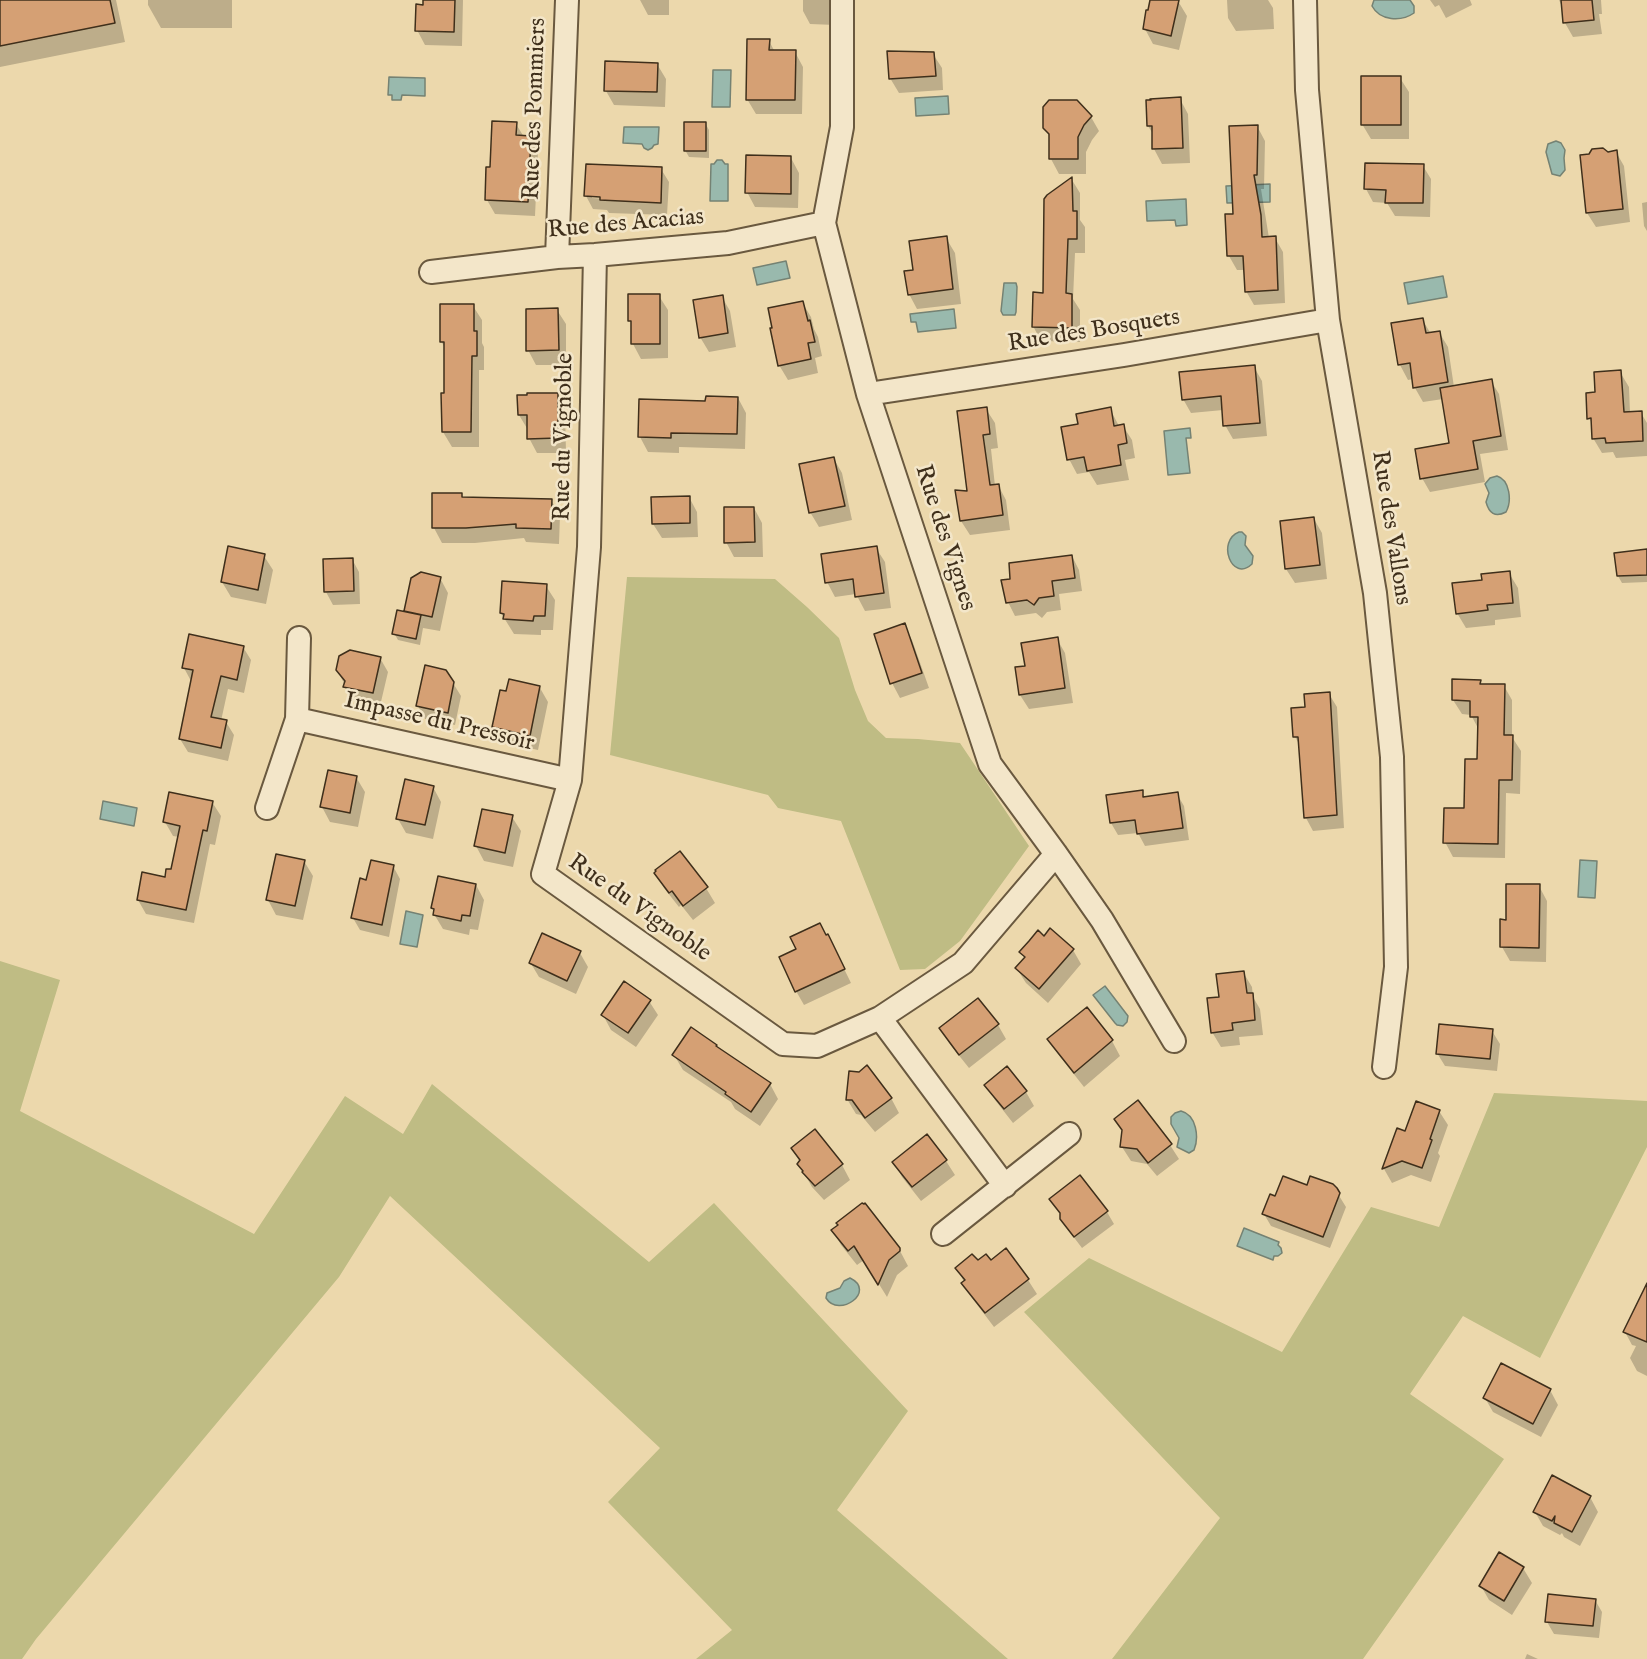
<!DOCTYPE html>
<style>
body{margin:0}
canvas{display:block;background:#ecd8ac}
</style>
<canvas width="1647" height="1659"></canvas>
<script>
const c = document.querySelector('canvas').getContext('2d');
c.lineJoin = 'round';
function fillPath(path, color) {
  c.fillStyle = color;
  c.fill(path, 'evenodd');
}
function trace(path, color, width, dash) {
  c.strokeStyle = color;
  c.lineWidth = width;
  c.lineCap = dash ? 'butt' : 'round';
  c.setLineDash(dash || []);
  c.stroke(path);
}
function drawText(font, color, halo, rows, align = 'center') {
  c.font = font + ' "IM FELL English",serif';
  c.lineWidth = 5;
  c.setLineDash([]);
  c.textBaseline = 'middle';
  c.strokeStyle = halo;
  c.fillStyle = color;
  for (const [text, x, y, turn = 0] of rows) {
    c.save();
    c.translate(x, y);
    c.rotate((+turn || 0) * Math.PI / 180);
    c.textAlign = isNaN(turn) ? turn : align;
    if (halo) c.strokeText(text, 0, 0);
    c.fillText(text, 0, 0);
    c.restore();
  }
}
fillPath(new Path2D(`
 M627 577 775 579 807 607 839 638 855 690 868 721 886 738 918 739 960 743 1029 846 960 941 925 969 900 970 841 821 778 808 768 795 610 755Z
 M0 961 60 980 20 1111 254 1234 345 1096 403 1134 432 1084 649 1262 714 1203 908 1411 837 1510 1008 1659H696L732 1630 608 1502 660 1448 390 1196 339 1277 36 1639 22 1659H0Z
 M1494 1093 1647 1101V1147L1540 1358 1463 1316 1410 1394 1504 1459 1363 1659H1112L1220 1518 1024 1312 1089 1258 1282 1352 1371 1207 1439 1227Z`), '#bfbc84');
const water = new Path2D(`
 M1374 0H1410L1414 6V13C1401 22 1380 21 1372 6Z
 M713 70H731L730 107H712Z
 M389 77 425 78V96L402 95 401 100H392V95H388Z
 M948 96 949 114 916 116 915 98Z
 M624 127H659L658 144 654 145 652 148 648 150 644 148 642 144 623 143Z
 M1556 141 1561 143 1565 150 1564 158 1565 170 1560 176 1552 174 1546 152 1548 144Z
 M717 160H722L725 164H728V201H710L711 164H714Z
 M1270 184V202L1227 203 1226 186Z
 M1186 199 1187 225 1176 226 1175 220 1147 221 1146 201Z
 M786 261 790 278 757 285 753 268Z
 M1443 276 1447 297 1408 304 1404 283Z
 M1004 283H1016L1017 287 1016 312 1015 315H1003L1001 311Z
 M954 309 956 328 918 332 916 322H911L910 314Z
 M1190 428 1191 438H1186L1190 473 1168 475 1164 431Z
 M1497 476C1510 480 1512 501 1506 512 1495 518 1489 513 1486 502L1489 493 1485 484 1490 478Z
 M1239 532H1242L1246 536 1245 545 1253 556 1252 564C1232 583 1216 541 1239 532Z
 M103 801 137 808 134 826 100 819Z
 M1580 860 1597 861 1595 898 1578 897Z
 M406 911 423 915 417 947 400 944Z
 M1105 986 1128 1016 1127 1022 1123 1026 1117 1025 1115 1023 1093 995Z
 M1181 1111C1197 1115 1199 1138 1194 1150L1189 1153 1177 1147 1179 1138 1171 1124V1117L1175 1113Z
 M1244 1228 1279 1242 1278 1245 1281 1248 1282 1253 1278 1256H1274L1273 1260 1237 1246Z
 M850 1278C877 1291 839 1319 826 1298L827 1293 840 1288 844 1281Z`);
fillPath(water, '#99b9ad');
trace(water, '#758273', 1.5);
fillPath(new Path2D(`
 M0 0H116L125 42 0 67Z
 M148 0H232V28H161L148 5Z
 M425 0H463L462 46 425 45 417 30 425 6Z
 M640 0H669V15H648Z
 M803 0H839L835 25 810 24 803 11Z
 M1152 0 1178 1 1187 16 1179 50 1153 44 1145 29Z
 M1227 0H1268L1273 8 1274 29 1236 31 1228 18Z
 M1430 0H1470L1472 5 1446 18 1439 5 1435 7Z
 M1559 0H1601L1602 14H1599L1602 34 1573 37 1565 23 1564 11Z
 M769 41 775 52H795L803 67 802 114H756L747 99Z
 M933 54 942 68 943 90 899 93 890 78Z
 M657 64 666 79 665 107 614 105 606 91Z
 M1400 78 1409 92V139H1371L1362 124Z
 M1180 99 1188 114 1190 163 1162 164 1154 149 1153 134 1148 126Z
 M1091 117 1099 131 1092 140 1086 152V174H1059L1051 159 1050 138 1044 127Z
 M705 123 709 130V158L689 157 685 150Z
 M516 124 524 137 530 138 538 152 535 216 495 214 487 200 492 169Z
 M1257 126 1265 141 1264 189H1261L1269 238H1275L1283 252 1285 303 1254 305 1246 291 1245 270H1237L1229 256 1227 216 1235 215Z
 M1616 152 1624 166 1630 222 1596 227 1587 213Z
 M791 158 799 173 798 208 755 207 747 192Z
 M587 166 661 169 669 182 667 215 609 213 607 210 593 209 586 196ZM592 195 608 196 607 199 592 198Z
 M1423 166 1431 179 1430 217 1395 216 1387 203 1373 202 1366 189Z
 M1072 180 1080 193V220L1085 227V253H1075L1073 299 1080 310V342L1041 341 1033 326 1044 294Z
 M1647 202V231L1644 226 1642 203Z
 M946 238 955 253 961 304 917 309 909 294 915 271Z
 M659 296 668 310V358L641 359 633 344V326L630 320Z
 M722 297 730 311 736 347 709 352 700 337Z
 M802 302 811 317 814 329 818 337 822 356 815 358 818 373 788 380 779 365Z
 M473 306 482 320V343L484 347V370H479V447H452L443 432 445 394V348L441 341Z
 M557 310 566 324V365H536L528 350Z
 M1422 319 1431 334 1439 332 1448 347 1454 387 1491 381 1499 394 1508 450 1480 454 1485 482 1430 492 1422 478 1451 444 1443 399 1423 402 1415 388 1413 379 1408 380 1400 365 1393 324Z
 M1254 367 1262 381 1267 436 1233 439 1225 425 1223 410 1191 413 1183 399Z
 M1620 372 1629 387 1630 413H1641L1647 423V456L1616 458 1613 452 1602 453 1593 438V425L1589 418 1597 393Z
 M557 394 565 409 566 453H537L529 438 528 430 519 415V396Z
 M738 398 746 413 745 449 679 447V453L648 452 640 437 707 403Z
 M986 409 995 423 998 448 991 449 995 486 998 485 1006 500 1010 530 970 535 961 521 969 493Z
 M1110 409 1119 426H1123L1132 440 1135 458 1125 460 1129 480 1097 485 1089 472 1077 474 1069 459Z
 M834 459 842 473 852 520 819 527 810 512Z
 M461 495 463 498 551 500 560 515 559 544 526 542 524 538 475 543H442L434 528Z
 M689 497 697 512 698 537 662 538 653 524Z
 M754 508 762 523 763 557H734L726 542Z
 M1314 519 1322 533 1327 579 1295 583 1286 569 1281 522Z
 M876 548 885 562 891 608 865 611 856 594 835 597 827 582Z
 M1634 550H1647V582L1622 583 1618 576Z
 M264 556 273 570 266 604 231 597 222 582Z
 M1072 556 1079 570 1082 591 1059 594 1061 610 1047 612 1042 618 1036 613 1015 616 1008 602 1012 580Z
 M352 559 359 572 360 604 333 605 326 592Z
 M1509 573 1518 588 1521 617 1495 620V625L1466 628 1457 613Z
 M440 578 448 593 440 631 423 628 420 645 398 640 394 633 407 614 405 611Z
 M546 586 555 600 553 630H541V635L514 634 501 613Z
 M904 625 912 640 929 688 900 698 892 683Z
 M1057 639 1065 653 1073 703 1029 709 1020 695 1017 669 1026 667Z
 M243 647 251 660 244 693 228 689 221 721 226 722 234 735 228 761 188 752 180 739 191 681 184 668Z
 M380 658 388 672 380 706 353 700 337 670Z
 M1480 681 1482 685 1504 686 1512 700V737L1521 751 1520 794 1506 793 1505 858 1453 857 1445 842 1465 810 1478 761 1479 730 1471 715 1462 714 1453 700Z
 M453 683 461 696 455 725 425 719 418 706Z
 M540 688 548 702 538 750 502 742 494 727Z
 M1329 694 1337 707 1344 828 1313 831 1306 818 1301 747 1295 737 1306 709Z
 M356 777 365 792 358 827 330 822 322 807Z
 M433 787 441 802 433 839 406 833 398 819Z
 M1142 792 1145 798 1177 794 1184 806 1189 840 1145 846 1138 833 1118 835 1111 823Z
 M212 802 221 816 215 845 210 844 194 923 146 914 138 900 166 879 172 871 179 837 173 836 165 822Z
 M512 817 521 831 513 867 484 861 476 846Z
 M679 853 706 888 715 903 693 920 681 905 679 907 664 888 656 873Z
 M304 861 313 876 303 920 276 915 268 900Z
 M393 866 400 879 389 937 360 930 353 918 367 881Z
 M476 885 484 900 478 930 470 929 469 935 443 929 434 914 435 911 433 908Z
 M1539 886 1547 901 1546 962 1510 961 1502 947 1507 921Z
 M828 936 851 983 804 1005 796 991 798 950Z
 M1044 938 1073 950 1081 964 1048 1003 1026 983 1017 969 1025 959 1021 952Z
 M580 953 588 967 576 994 539 977 530 962Z
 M1243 972 1252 987 1253 997 1260 1009 1263 1035 1239 1037 1240 1045 1221 1047 1212 1032 1220 998Z
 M649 1001 658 1015 636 1047 611 1030 603 1015Z
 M998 1025 1006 1039 969 1068 949 1043 941 1029Z
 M1492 1031 1500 1044 1497 1071 1445 1066 1437 1053Z
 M1049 1039 1112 1041 1120 1056 1084 1087 1058 1054Z
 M674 1055 770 1084 778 1099 760 1126 735 1109 731 1102 683 1070Z
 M986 1085 1026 1092 1034 1106 1013 1123 995 1100Z
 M891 1098 899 1113 875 1132 861 1115 856 1114 847 1099Z
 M1439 1111 1448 1125 1438 1153 1440 1156 1431 1182 1411 1175 1392 1183 1384 1169 1398 1130 1406 1133Z
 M1116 1120 1170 1145 1179 1159 1157 1176 1147 1164 1131 1161 1122 1147 1123 1132Z
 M815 1131 842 1165 850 1180 824 1200 812 1187 799 1164 800 1162 792 1149Z
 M927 1136 946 1161 955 1175 921 1201 902 1177 894 1162Z
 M1080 1177 1107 1212 1114 1224 1082 1248 1069 1231 1061 1218 1062 1216 1051 1199Z
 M1308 1187 1338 1194 1346 1207 1330 1248 1271 1226 1264 1214 1276 1198Z
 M833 1231 899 1249 908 1266 897 1275 887 1297 864 1260 857 1265 841 1245Z
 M1006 1250 1028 1280 1037 1294 994 1327 972 1298 957 1268 977 1262H990Z
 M1647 1312V1376L1637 1371 1630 1358 1636 1346 1632 1345 1625 1332Z
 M1550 1390 1558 1405 1541 1437 1493 1412 1485 1398Z
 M1590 1497 1598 1512 1580 1546 1564 1537 1562 1533 1560 1535 1543 1526 1535 1512Z
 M1523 1568 1532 1583 1512 1615 1489 1600 1481 1586Z
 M1595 1600 1602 1612 1599 1638 1554 1634 1547 1622Z
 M1527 1654 1538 1659H1525Z`), '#0003');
const building = new Path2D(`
 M0 0H110L115 23 0 46Z
 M423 0H455L454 32 415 31 416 4 423 5Z
 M1150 0H1179L1171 36 1143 29 1146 10H1148Z
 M1561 0H1592L1594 20 1563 23Z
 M747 39H770L769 50H796L795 100H746Z
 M887 51 934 52 936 76 889 79Z
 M605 61 658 63 657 92 604 91Z
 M1361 76H1401V125H1361Z
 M1181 97 1183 148 1152 149V126H1147L1146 100H1151L1150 99Z
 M1049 100H1077L1092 116 1084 125 1078 137V159H1049V134L1043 128V107Z
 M492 121 517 122 516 135 531 136 528 202 485 200 486 167H490Z
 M684 122H706V151H684Z
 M1258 125 1257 175H1254L1261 215 1262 237 1276 236 1278 290 1245 292 1243 256H1227L1225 214H1233L1229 126Z
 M1603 148 1608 152 1617 150 1623 209 1586 213 1580 155 1589 154 1592 149Z
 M746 155 791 156V194L745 193Z
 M1365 163 1424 164 1423 203H1385L1386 190 1364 189Z
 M586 164 662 167 661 203 600 200V197L584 196Z
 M1072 177 1073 211H1077V239H1068L1066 293 1072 294V328L1032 327 1033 292 1043 293 1044 199 1047 195Z
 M947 236 953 289 908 295 904 271 913 270 909 241Z
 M628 294H660V344H631V321H628Z
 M723 295 728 333 699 338 693 300Z
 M803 301 808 321 810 320 815 342 808 343 811 359 778 366 770 328H772L768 308Z
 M440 304H474V331H477V356H472L471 432H442L441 393H444V342H440Z
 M558 308 559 350 526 351V309Z
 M1423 318 1426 333 1440 331 1448 382 1413 388 1410 363 1398 365 1391 323Z
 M1255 365 1260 423 1223 426 1221 396 1182 400 1179 372Z
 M1621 370 1624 412 1642 411 1643 441 1606 443 1605 438 1592 439 1591 418 1587 419 1586 393 1595 392 1594 372Z
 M1492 379 1501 436 1473 441 1478 469 1420 479 1415 449 1449 443 1440 388Z
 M527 393H558V438L527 439V415H518L517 395H527Z
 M706 396 738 397 737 434 671 433V438L638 437 639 399 705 401Z
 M987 407 990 434 983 435 990 485 999 484 1003 515 960 521 955 490 967 491 957 411Z
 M1111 407 1114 426 1124 424 1127 443 1118 445 1121 465 1087 471 1084 457 1067 460 1061 427 1078 424 1076 414Z
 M834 457 845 506 809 513 799 464Z
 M432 493H462V497L552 499 551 529 516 528V524L466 528H432Z
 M690 496V523L652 524 651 497Z
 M724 507H754L755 542 724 543Z
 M1314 517 1320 565 1285 569 1280 521Z
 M228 546 265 554 258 590 221 582Z
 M877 546 884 593 855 597 853 579 825 583 821 554Z
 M1647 549V575L1617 576 1614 553Z
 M1072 555 1075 578 1052 581 1054 596 1039 598 1034 605 1027 600 1006 603 1001 580 1010 579 1009 563Z
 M353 558 354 591 324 592 323 559Z
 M1510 571 1513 603 1487 605 1488 610 1456 614 1452 583 1482 580 1481 574Z
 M421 572 441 577 432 617 404 611 411 578Z
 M502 581 547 584 545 616H534L533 621 503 619 504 614 500 613Z
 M397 610 421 615 416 639 392 634Z
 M905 623 922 673 890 684 874 634Z
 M189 634 244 646 237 680 221 676 211 717 227 720 221 748 179 739 193 670 182 668Z
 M1058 637 1065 688 1019 695 1015 667 1025 666 1021 643Z
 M350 650 381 657 373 693 343 687 345 681 336 670 339 656Z
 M425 665 446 670 454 682 448 713 416 706Z
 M509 679 540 686 530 736 492 727 500 690 506 691Z
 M1452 679 1481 680 1480 684H1505L1504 735H1513L1512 780H1499L1498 844 1443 843 1444 808H1464L1465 759H1477L1478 717H1470V701L1452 700Z
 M1330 692 1337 815 1304 818 1298 737H1293L1291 708 1305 707 1304 694Z
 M328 770 357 776 350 813 320 807Z
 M405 779 434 786 425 825 396 819Z
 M1143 790V797L1178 792 1183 828 1137 834 1135 820 1110 823 1106 795Z
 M169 792 213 801 207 831 203 830 186 910 137 900 142 872 165 877 166 869H171L180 826 163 822Z
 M482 809 513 815 505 853 474 846Z
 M680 851 708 887 683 906 672 891 669 893 654 873 656 871 655 870Z
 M276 854 305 860 295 906 266 900Z
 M371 860 394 865 382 925 351 918 360 878 366 880Z
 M438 876 476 884 470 916 462 915 461 921 433 915 434 909 431 908Z
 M1506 884H1540L1539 948 1500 947V919L1506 920Z
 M820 923 826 935 828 934 845 969 795 992 779 957 796 949 790 937Z
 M1050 928 1074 949 1039 989 1015 968 1025 957 1019 952 1029 941 1038 930 1044 936Z
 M542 933 581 951 567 981 529 963Z
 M1244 971 1247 993H1253L1255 1020 1232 1023 1233 1030 1211 1033 1207 998 1219 997 1216 974Z
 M624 981 651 1000 628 1033 601 1015Z
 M978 998 999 1024 959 1055 939 1028Z
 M1087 1007 1113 1040 1074 1073 1047 1039Z
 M1439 1024 1493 1029 1490 1059 1436 1054Z
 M691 1027 717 1045 716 1046 771 1083 751 1112 725 1094 726 1092 672 1055Z
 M867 1065 892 1098 865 1118 852 1100H846L849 1071 859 1072Z
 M1007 1066 1027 1091 1004 1109 984 1085Z
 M1138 1100 1172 1144 1148 1163 1137 1149 1120 1147 1122 1130 1114 1119Z
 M1416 1101 1440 1110 1430 1139 1432 1140 1422 1168 1402 1161 1382 1169 1397 1128 1405 1131Z
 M815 1129 843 1164 815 1186 802 1172 803 1171 797 1164 800 1160 791 1148Z
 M927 1134 947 1160 912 1187 892 1162Z
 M1080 1175 1108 1211 1074 1237 1060 1219V1213L1049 1199Z
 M1283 1176 1307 1185 1310 1176 1333 1184 1337 1188 1340 1193 1323 1237 1262 1214 1270 1194 1275 1196Z
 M862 1203 864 1204 865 1203 900 1248V1251L889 1260 878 1285 854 1246 848 1251 831 1230 838 1225 836 1223Z
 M1006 1248 1029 1279 985 1313 961 1283 965 1280 955 1268 972 1254 978 1260 986 1254 991 1260Z
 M1647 1283V1342L1623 1332Z
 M1501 1363 1551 1389 1533 1424 1483 1398Z
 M1552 1475 1591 1496 1572 1532 1554 1523 1555 1516 1552 1521 1533 1512Z
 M1499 1552 1524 1567 1504 1601 1479 1586Z
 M1548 1594 1596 1599 1593 1626 1545 1622Z`);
fillPath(building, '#d5a074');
trace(building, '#3f2f1b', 1.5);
const minor = new Path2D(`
 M842 0V127L824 223 868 394 990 764 1056 854 1102 920 1174 1041
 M1305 0 1307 90 1328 320 1375 593 1392 757 1396 967 1384 1067
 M595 255 589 547 570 780 543 874 783 1044 817 1046 880 1018 963 963 1056 854
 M557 257 567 0
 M431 272 557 257 595 255 728 243 824 223
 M868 394 1124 355 1328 320
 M299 638 297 719 570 780
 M267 808 297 719
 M880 1018 1005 1186
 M943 1234 1069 1134`);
trace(minor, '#6a593f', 26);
trace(minor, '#f3e6c9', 22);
drawText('24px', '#3f2f1b', '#f3e6c9', [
 ["Rue des Pommiers",536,109,-88],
 ["Rue des Acacias",626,225,-5],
 ["Rue des Bosquets",1094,332,-9],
 ["Rue du Vignoble",565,437,-89],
 ["Rue des Vallons",1390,528,81],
 ["Rue des Vignes",944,538,72],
 ["Impasse du Pressoir",439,723,13],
 ["Rue du Vignoble",639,909,35]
]);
</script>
